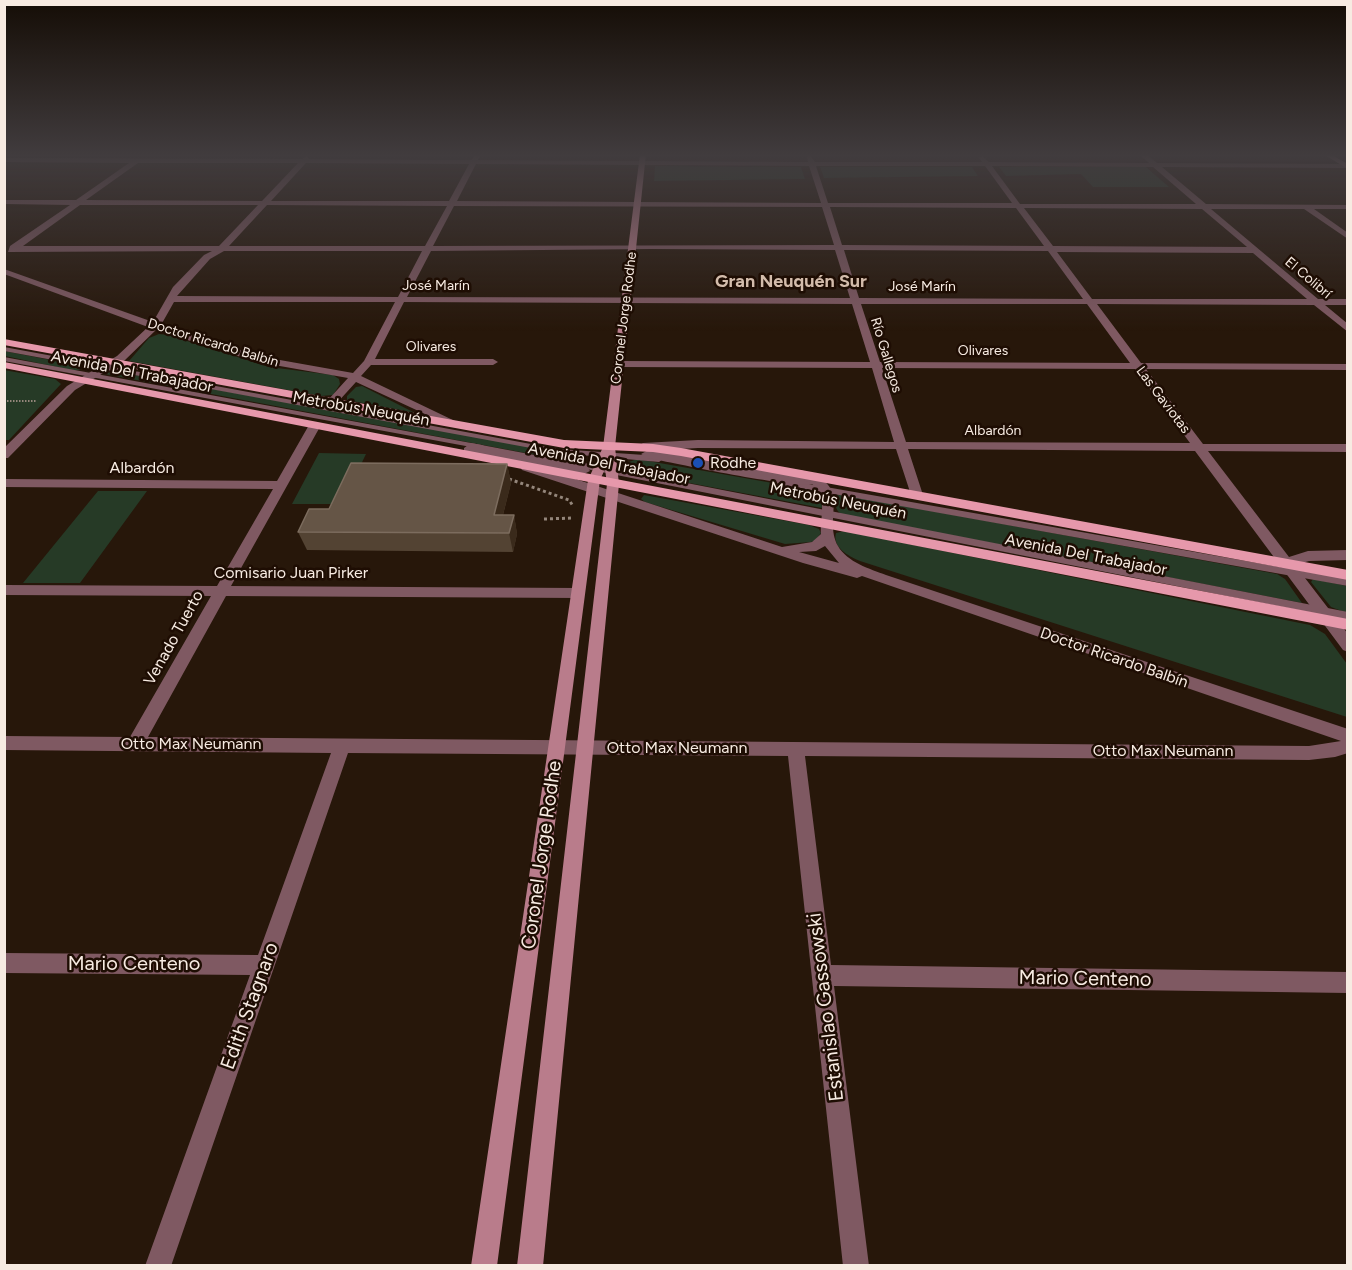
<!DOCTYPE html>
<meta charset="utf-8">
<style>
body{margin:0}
#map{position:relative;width:1352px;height:1270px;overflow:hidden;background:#27170a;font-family:Figtree,sans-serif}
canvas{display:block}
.frame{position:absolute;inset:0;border:6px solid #f7ebe2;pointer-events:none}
</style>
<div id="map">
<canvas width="1352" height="1270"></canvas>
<div class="frame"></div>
</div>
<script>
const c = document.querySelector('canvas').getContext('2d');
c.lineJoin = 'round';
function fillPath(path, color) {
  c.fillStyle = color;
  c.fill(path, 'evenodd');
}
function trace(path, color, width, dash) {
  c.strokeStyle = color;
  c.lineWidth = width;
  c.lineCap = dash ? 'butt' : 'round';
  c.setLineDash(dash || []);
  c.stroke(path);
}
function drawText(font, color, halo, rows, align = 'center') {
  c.font = font + ' Figtree,sans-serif';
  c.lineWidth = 5;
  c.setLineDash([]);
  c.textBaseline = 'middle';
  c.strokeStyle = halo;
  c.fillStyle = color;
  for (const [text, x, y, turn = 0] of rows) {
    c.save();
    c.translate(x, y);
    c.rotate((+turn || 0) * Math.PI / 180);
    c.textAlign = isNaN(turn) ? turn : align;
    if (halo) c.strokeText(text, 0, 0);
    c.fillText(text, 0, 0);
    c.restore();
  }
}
fillPath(new Path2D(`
 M655 166 801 167 805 179 654 181Z
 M820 167H972L978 176 824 178Z
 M999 167H1146L1169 187H1093L1081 174 1006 176Z
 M159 334 168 335 269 367 333 375 339 379 340 384 333 395 321 396 129 361 149 338Z
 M4 351 82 366 84 367 79 370H71L5 356Z
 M4 370 55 379 61 384 9 440H5Z
 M113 371 584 456 587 459 579 463 105 374Z
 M362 386 364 387 415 413 347 400V396L356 387Z
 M319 453 366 454 342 504H292Z
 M637 459 818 491 821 492 822 508 631 472 629 462Z
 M98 491H147L80 583H23Z
 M839 494 1277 574 1285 579 1302 603 841 514C835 510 835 503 836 496Z
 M644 495 809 525 819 529 821 533 815 541 811 542 785 544 645 502 641 499Z
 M844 531 1310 625 1325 634 1347 664V717L860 561C848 556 832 547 836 533Z
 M1313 579 1347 586V613L1331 607 1311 582Z`), '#263a26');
trace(new Path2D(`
 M4 401H37`), '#94867b', 2, [1.5, 1.5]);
trace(new Path2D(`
 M509 479 569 500 573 506
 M544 519 573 518`), '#94867b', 3, [3, 3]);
fillPath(new Path2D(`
 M4 347 558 449 659 456 663 459 659 462 558 453 4 351Z
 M4 357 482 445 486 447 482 449 4 361Z
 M574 461 1348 612V620L571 466 570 464Z
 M775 478 1348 579V586L772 483V479Z`), '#7f5962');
fillPath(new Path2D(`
 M471 443 582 464 586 465 590 471 580 476 464 454V448Z
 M652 448 813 478 819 482C808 493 671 462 647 458L641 454Z`), '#7f5962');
fillPath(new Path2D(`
 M477 154 480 156 478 160 808 162 807 157 810 155 815 162H982L979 158 982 156 989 162 1149 163 1139 154H1146L1157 163 1348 164V168L1162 167 1206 204 1348 205V209H1314L1348 233V239L1304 209H1211L1318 299H1348V305H1325L1348 324V332L1314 305 1097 304 1141 363 1348 364V370L1146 369 1203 444H1348V452L1208 451 1289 557 1308 551 1348 550V560L1309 561 1295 565 1348 634V652L1343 650 1195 451 908 449 923 495 917 499 911 495 896 449 698 448 643 451 637 447 643 443 698 440 894 442 872 368 619 367 614 364 619 361 870 362 852 304 404 302 375 359H493L498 362 493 365H371L361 376 457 422V426L453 427 356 382 336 404H328V400L348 378 257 362 156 330 125 360 75 390 8 458H4V448L67 386 117 356 148 327 4 274V269L153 322 173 287 204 255 212 251 8 252 10 246 70 205 4 204V200H76L129 163 4 162V158L302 159 307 156 309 159 471 160ZM138 163H298L262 201 86 200ZM306 163 469 164 449 201H271ZM476 164 809 166 821 203 457 201ZM816 166H985L1012 203H828ZM992 166 1153 167 1196 204H1020ZM80 205H258L219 246H23ZM267 205 447 206 425 246H229ZM454 206 822 207 834 245 433 246ZM830 207 1016 208 1044 246 842 245ZM1024 208 1202 209 1247 247 1053 246ZM652 249 835 250 850 298 407 297 431 251ZM844 250 1048 251 1083 299 859 298ZM224 251H422L398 297 177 296 210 259ZM1057 252 1253 253 1307 299H1092ZM174 302H395L364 361 353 373 263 357 161 325ZM861 304H1087L1130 363 880 362ZM882 368 1135 369 1190 443 906 442Z
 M315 422 321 425 231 586 578 588 585 593 578 598 226 596 148 737 1309 746 1341 741 862 576 857 578 803 563 522 470 520 467 526 463 530 464 782 547 812 542 821 534C820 517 828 496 812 484 806 480 800 479 795 474L801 470C855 485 822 516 838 546 847 562 870 569 886 575L1348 729V753L1335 757 1309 760 805 756 831 965 1348 972V993L834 986 869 1266H843L788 756 348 753 171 1266H145L250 975 4 973V953L258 955 331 753 4 750V736L130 737 211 596 4 595V585L217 586 273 489 4 487V479L277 481 309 425ZM825 546 839 563 799 552 816 551Z`), '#7f5962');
fillPath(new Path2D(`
 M640 154H646L615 447 619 484 543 1266H517L607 484 605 469 600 480 497 1266H471L588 480 603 447Z
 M1323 154H1330L1348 164V169Z`), '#b97c8b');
fillPath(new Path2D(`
 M4 339 564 440 653 444 681 448 1348 570V580L681 456 653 452 564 448 4 345Z
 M4 362 1348 619V630L4 368Z`), '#e698ab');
fillPath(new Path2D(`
 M507 464 511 483 503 515H514L517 534 513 552 307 550 298 532 329 509Z`), '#534333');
fillPath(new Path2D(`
 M507 464 511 483 498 534 494 515Z
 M514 515 517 534 513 552 509 533Z`), '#3a2a1b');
const building = new Path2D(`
 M351 463 507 464 494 515H514L509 533 298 532 309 509H329Z`);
fillPath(building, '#655546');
trace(building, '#7c6c5e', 1.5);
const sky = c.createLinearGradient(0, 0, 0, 331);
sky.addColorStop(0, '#150d06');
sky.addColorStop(0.47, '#413c3e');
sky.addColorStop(1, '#413c3e00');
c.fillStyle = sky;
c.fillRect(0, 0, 1352, 331);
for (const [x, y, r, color] of [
 [698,463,6,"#1a4fb4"]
]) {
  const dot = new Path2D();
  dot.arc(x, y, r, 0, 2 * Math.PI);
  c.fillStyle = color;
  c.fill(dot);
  trace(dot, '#1e0d03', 2);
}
drawText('14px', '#f7ebe2', '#1e0d03', [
 ["El Colibrí",1308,278,40],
 ["José Marín",436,286],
 ["José Marín",922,287],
 ["Coronel Jorge Rodhe",624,318,-83],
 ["Doctor Ricardo Balbín",213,343,17],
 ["Olivares",431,347],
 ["Olivares",983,351],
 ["Río Gallegos",886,355,73],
 ["Las Gaviotas",1163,400,53],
 ["Albardón",993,431]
]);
drawText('16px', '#f7ebe2', '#1e0d03', [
 ["Avenida Del Trabajador",132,372,11],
 ["Metrobús Neuquén",361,409,10],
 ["Avenida Del Trabajador",609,464,11],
 ["Albardón",142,468],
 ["Metrobús Neuquén",838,501,11],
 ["Avenida Del Trabajador",1086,555,11],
 ["Comisario Juan Pirker",291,573],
 ["Venado Tuerto",174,638,-61],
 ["Doctor Ricardo Balbín",1114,658,19],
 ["Otto Max Neumann",191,744],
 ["Otto Max Neumann",677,748],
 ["Otto Max Neumann",1163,751]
]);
drawText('16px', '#f7ebe2', '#1e0d03', [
 ["Rodhe",710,463]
], 'left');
drawText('bold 18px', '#d3bcab', '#1e0d03', [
 ["Gran Neuquén Sur",791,282]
]);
drawText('20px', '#f7ebe2', '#1e0d03', [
 ["Coronel Jorge Rodhe",542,855,-82],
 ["Mario Centeno",134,964],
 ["Mario Centeno",1085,979,1],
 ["Edith Stagnaro",250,1006,-70],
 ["Estanislao Gassowski",826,1007,-97]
]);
</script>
